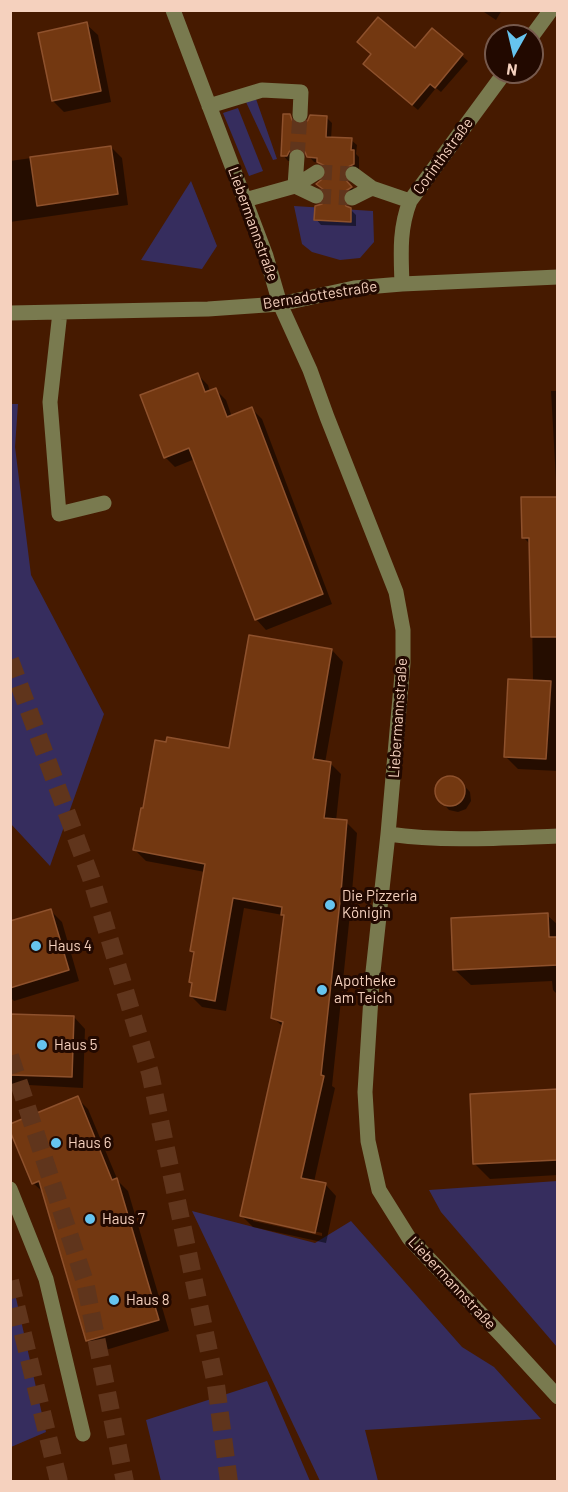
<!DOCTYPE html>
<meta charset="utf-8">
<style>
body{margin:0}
#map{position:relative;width:568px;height:1492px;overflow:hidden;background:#461a00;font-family:Barlow,sans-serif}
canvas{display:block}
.frame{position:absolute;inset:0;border:12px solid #f5d1be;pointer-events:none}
.north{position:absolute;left:484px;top:24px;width:60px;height:60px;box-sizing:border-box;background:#220900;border:2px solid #76594c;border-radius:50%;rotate:188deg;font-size:16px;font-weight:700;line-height:24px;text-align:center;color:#f5d1be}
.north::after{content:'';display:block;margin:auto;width:21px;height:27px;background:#66c4ef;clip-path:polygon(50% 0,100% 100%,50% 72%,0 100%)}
</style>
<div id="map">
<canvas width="568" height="1492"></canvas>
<div class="frame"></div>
<div class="north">N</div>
</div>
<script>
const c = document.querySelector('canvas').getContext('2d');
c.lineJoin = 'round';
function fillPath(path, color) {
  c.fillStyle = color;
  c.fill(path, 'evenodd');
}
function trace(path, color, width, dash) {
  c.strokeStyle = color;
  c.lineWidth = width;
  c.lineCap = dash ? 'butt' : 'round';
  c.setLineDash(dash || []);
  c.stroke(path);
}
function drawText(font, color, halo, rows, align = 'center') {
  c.font = font + ' Barlow,sans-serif';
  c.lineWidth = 6;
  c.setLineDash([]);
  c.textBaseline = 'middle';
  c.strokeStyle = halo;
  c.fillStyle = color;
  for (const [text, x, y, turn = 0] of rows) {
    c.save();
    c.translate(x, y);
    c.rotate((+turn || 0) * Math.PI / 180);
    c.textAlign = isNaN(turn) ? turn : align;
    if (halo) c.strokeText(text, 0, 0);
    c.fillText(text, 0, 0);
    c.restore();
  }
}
fillPath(new Path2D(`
 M256 99 277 159 273 160 246 102Z
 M238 108 263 171 249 176 223 113Z
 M191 181 217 246 202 269 141 260Z
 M294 206 373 211 374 242 360 258 340 260 312 252 302 244Z
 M10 404H18L15 447 31 575 104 714 50 866 11 824Z
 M557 1181H558L557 1347 441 1212 429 1190Z
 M192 1211 315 1243 351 1221 462 1347 494 1367 541 1419 365 1430 378 1481H320Z
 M11 1278 14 1289 46 1432 11 1447Z
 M267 1381 310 1481H161L146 1420Z`), '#362d5e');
fillPath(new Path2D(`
 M481 10H502L496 20Z
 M86 24 98 35 111 102 64 112 53 101Z
 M432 30 468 61 441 92 436 88 418 110 370 70 415 50Z
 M290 116 299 126 326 117 332 123 331 139 351 140 357 145 356 154 359 157V170L351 173 348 180 349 185 357 192 349 198 347 205 349 208 356 215V226L321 225 316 219 327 196 328 169 320 163 314 162 305 152 298 154 293 161H288L283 155Z
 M111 147 122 158 128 205 10 222V161Z
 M198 375 208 385 210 392 216 390 226 400 232 417 252 409 262 419 332 604 266 630 256 619 195 459 175 467 165 457Z
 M551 391H558V771L518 769 505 756 533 682 531 545 523 537 557 498Z
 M332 650 343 662 325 763H330L341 774 336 821 346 822 357 833 351 904 332 1086 335 1088 314 1182 325 1184 336 1196 326 1243 253 1227 242 1216 284 1028 273 1017 285 917 283 915 244 908 226 1011 202 1007 191 996 193 985 190 982 195 954 191 951 205 872 146 861 135 850 230 750ZM253 1217 322 1233V1236L253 1221Z
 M449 777 458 779 470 792 471 801 466 809 458 812 449 810 437 797 436 788 441 780Z
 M51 911 62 922 79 981 14 1001 10 997V923Z
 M547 915 558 925V995L553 990 552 981 471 985 455 970Z
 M10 1015 74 1017 85 1029 83 1088 10 1084Z
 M558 1091V1175L490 1179 475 1164Z
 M77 1098 88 1109 118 1181 128 1191 169 1331 99 1352 88 1340 45 1194 33 1183Z`), '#0007');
const building = new Path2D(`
 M378 17 415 48 432 28 463 54 435 88 430 84 412 105 363 64 371 54 357 42Z
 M87 22 101 91 52 101 38 33Z
 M283 114H290L292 120 299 125 305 123 308 120 310 115 327 116 326 137 352 138 351 150H354V164L346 168 343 174 344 178 352 187 344 192 342 198 346 206 351 208V222L314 220 315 206 322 204 326 196 324 190 316 184 325 177 327 171 325 166 317 162V158L307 157 305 152 298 147 292 149 289 152 287 156H281Z
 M111 146 118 194 37 206 30 157Z
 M198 373 205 392 216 388 227 417 252 407 323 594 255 620 189 448 164 458 140 395Z
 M521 497H558V637H531L529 538H522Z
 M249 635 332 649 313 759 331 762 324 818 347 820 341 892 321 1075 324 1076 301 1178 326 1183 315 1233 240 1216 283 1022 271 1018 284 915H281L282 907 233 898 215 1001 190 996 192 983 189 982 194 952 190 951 205 864 133 850 141 808H143L155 740 166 742 167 737 229 748Z
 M508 679 551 681 546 759 504 757Z
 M435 791a15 15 0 1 1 30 0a15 15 0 1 1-30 0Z
 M51 909 69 970 10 988V921Z
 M548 913 549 937H558V965L453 970 451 918Z
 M10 1014 74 1016 72 1077 10 1075Z
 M558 1089V1160L473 1164 470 1094Z
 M78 1096 112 1180 117 1178 159 1320 86 1341 39 1181 32 1184 10 1131V1124Z`);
fillPath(building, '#733811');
trace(building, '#8e512c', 1.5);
trace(new Path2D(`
 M297 157 300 115
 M317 172 353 174
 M316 196 352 198`), '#60351c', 15, [15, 8]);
trace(new Path2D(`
 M10 660 91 878 150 1073 216 1385 229 1482
 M10 1056 85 1282 125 1482
 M10 1281 59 1482`), '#60351c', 18, [18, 9]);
trace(new Path2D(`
 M173 10 266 256 280 304 310 370 327 417 396 592 403 630V663L388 834 372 981 365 1092 368 1141 379 1190 409 1238 503 1337 558 1397
 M532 36 551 10
 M209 106 262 90 301 92 300 115
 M297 157 295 186 316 196
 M353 174 372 188
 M352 198 372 188 410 201
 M245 200 295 186 317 172
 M402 284C401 254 399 229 410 201L505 72
 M60 312 50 402 59 514 104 503
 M10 313 208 309 280 304 354 288 402 284 558 277
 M388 834C445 842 501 838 558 836
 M10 1189 46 1279 83 1434`), '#797a4f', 15);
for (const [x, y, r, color] of [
 [330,905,6,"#66c4ef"],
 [36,946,6,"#66c4ef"],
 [322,990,6,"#66c4ef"],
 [42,1045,6,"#66c4ef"],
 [56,1143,6,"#66c4ef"],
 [90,1219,6,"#66c4ef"],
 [114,1300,6,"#66c4ef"]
]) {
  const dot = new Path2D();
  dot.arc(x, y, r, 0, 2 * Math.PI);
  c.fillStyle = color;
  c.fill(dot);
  trace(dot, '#220900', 2);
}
drawText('15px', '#f5d1be', '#220900', [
 ["Corinthstraße",443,156,-54],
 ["Liebermannstraße",253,224,70],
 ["Bernadottestraße",320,295,-9],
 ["Liebermannstraße",398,718,-86],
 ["Liebermannstraße",452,1283,47]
]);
drawText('15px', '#f5d1be', '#220900', [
 ["Die Pizzeria",342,896],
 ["Königin",342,913],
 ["Haus 4",48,946],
 ["Apotheke",334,981],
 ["am Teich",334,998],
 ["Haus 5",54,1045],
 ["Haus 6",68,1143],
 ["Haus 7",102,1219],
 ["Haus 8",126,1300]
], 'left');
</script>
